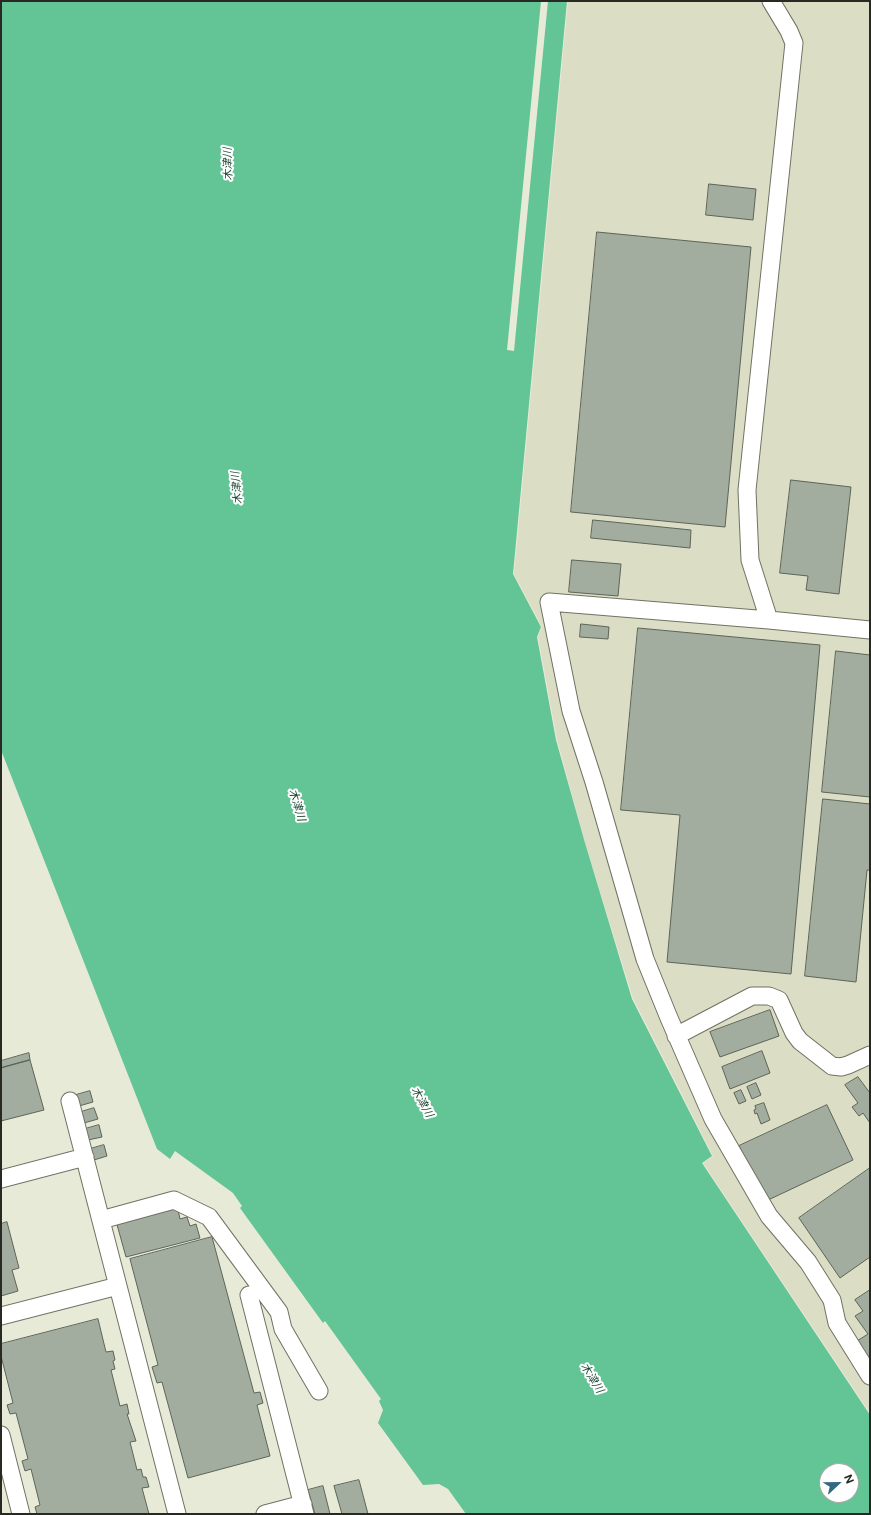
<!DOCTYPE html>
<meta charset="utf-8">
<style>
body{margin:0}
#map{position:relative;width:871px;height:1515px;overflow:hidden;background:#e8ead8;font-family:"Public Sans",sans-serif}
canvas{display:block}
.frame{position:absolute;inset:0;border:2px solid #282922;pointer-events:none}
.north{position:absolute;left:819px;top:1463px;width:40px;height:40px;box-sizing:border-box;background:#fff;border:1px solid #a9a9a7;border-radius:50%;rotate:68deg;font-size:11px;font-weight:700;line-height:16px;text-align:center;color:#282922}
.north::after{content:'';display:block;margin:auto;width:14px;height:18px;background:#336884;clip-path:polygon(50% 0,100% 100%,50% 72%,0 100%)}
</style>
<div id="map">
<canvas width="871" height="1515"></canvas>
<div class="frame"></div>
<div class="north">N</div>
</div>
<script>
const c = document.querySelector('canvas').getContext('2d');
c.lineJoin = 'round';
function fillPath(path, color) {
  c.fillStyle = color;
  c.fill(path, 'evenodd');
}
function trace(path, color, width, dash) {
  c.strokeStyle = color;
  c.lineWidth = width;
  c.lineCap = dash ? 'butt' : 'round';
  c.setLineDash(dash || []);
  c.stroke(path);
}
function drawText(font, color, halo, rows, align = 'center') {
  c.font = font + ' "Public Sans","Noto Sans JP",sans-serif';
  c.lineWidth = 4;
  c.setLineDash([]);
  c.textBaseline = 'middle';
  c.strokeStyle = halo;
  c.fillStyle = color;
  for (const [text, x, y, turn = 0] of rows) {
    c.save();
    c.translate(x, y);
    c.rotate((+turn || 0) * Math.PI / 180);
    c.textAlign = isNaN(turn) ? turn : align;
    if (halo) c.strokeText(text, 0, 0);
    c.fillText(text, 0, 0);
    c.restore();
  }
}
fillPath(new Path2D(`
 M568 1H870V1413L703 1163 713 1156 633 998 585 843 557 739 538 637 542 627 514 574Z`), '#dbddc5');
fillPath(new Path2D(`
 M1 1H567L513 574 541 627 537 637 556 740 585 843 632 999 712 1156 702 1163 870 1415V1514H466L448 1489 439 1484 423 1485 378 1423 383 1410 379 1401 381 1399 325 1321 323 1323 240 1208 242 1206 233 1193 175 1151 170 1159 157 1149 1 750ZM827 1471H851V1495H827Z`), '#63c495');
fillPath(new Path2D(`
 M541 1H548L514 351 507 350Z`), '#e8ead8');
const building = new Path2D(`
 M709 184 756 189 753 220 706 215Z
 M597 232 751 247 725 527 571 512Z
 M791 480 851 487 839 594 806 590 808 576 780 573Z
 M593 520 691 530 690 548 591 538Z
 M572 560 621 564 618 596 569 592Z
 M581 624 609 627 608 639 580 637Z
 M638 628 820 645 791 974 667 962 680 815 621 810Z
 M836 651 870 655V797L822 792Z
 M823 799 870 804V870H867L856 982 805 976Z
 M770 1010 779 1036 720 1057 710 1032Z
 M762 1051 770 1073 730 1089 722 1067Z
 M29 1053 30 1060 1 1068V1061Z
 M30 1060 44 1110 1 1121V1068Z
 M858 1077 870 1093V1123L863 1113 859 1116 852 1107 858 1103 845 1085Z
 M756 1083 761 1095 752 1099 747 1087Z
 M741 1090 746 1101 739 1104 734 1093Z
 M90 1091 93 1102 79 1106 76 1095Z
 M764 1103 770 1120 761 1124 757 1113 755 1114 754 1110 756 1109 755 1106Z
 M827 1105 853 1160 766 1201 739 1146Z
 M94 1108 98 1119 84 1123 81 1112Z
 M99 1125 102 1137 88 1140 85 1129Z
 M104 1145 107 1156 94 1160 90 1149Z
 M870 1168V1257L840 1278 799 1218Z
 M177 1205 180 1219 187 1217 190 1226 196 1224 200 1238 126 1257 116 1221Z
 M7 1222 19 1268 12 1270 18 1291 1 1296V1224Z
 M212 1237 254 1393 260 1392 263 1403 257 1405 270 1456 188 1478 162 1382 157 1383 152 1367 158 1365 130 1259Z
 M870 1290V1361L857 1341 868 1334 855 1316 863 1311 855 1300Z
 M98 1319 106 1352 113 1351 115 1360 113 1361 115 1369 111 1370 120 1406 127 1404 129 1414H127L136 1441 130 1442 137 1470 141 1469 143 1477H146L149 1487 142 1488 149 1514H37L35 1507 40 1505 31 1469 25 1471 22 1461 28 1459 16 1413 10 1414 7 1405 13 1403 1 1356V1344Z
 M359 1480 368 1514H342L334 1486Z
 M323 1486 330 1514H315L308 1490Z`);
fillPath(building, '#a3ad9f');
trace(building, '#5c6558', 1);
const minor = new Path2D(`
 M769 620 750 560 747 490 794 43 789 31 771 1
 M870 630 769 620 549 602 571 711 594 782 645 959 669 1018 713 1119 769 1216 808 1262 832 1300 837 1323 870 1376
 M676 1036 752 996H769L779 1000 794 1033 800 1041 832 1066 841 1067 848 1065 870 1055
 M70 1101 177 1514
 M1 1179 85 1157
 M101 1220 174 1200 209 1217 279 1312 283 1329 319 1391
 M249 1295 305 1514
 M1 1316 118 1286
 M1 1435 21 1514
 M265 1514 303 1504`);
trace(minor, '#717263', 19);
trace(minor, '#fff', 17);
drawText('italic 11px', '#1f4834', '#fff', [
 ["木津川",228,164,-91],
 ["木津川",237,488,-96],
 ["木津川",297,805,73],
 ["木津川",422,1102,61],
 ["木津川",592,1378,58]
]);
</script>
